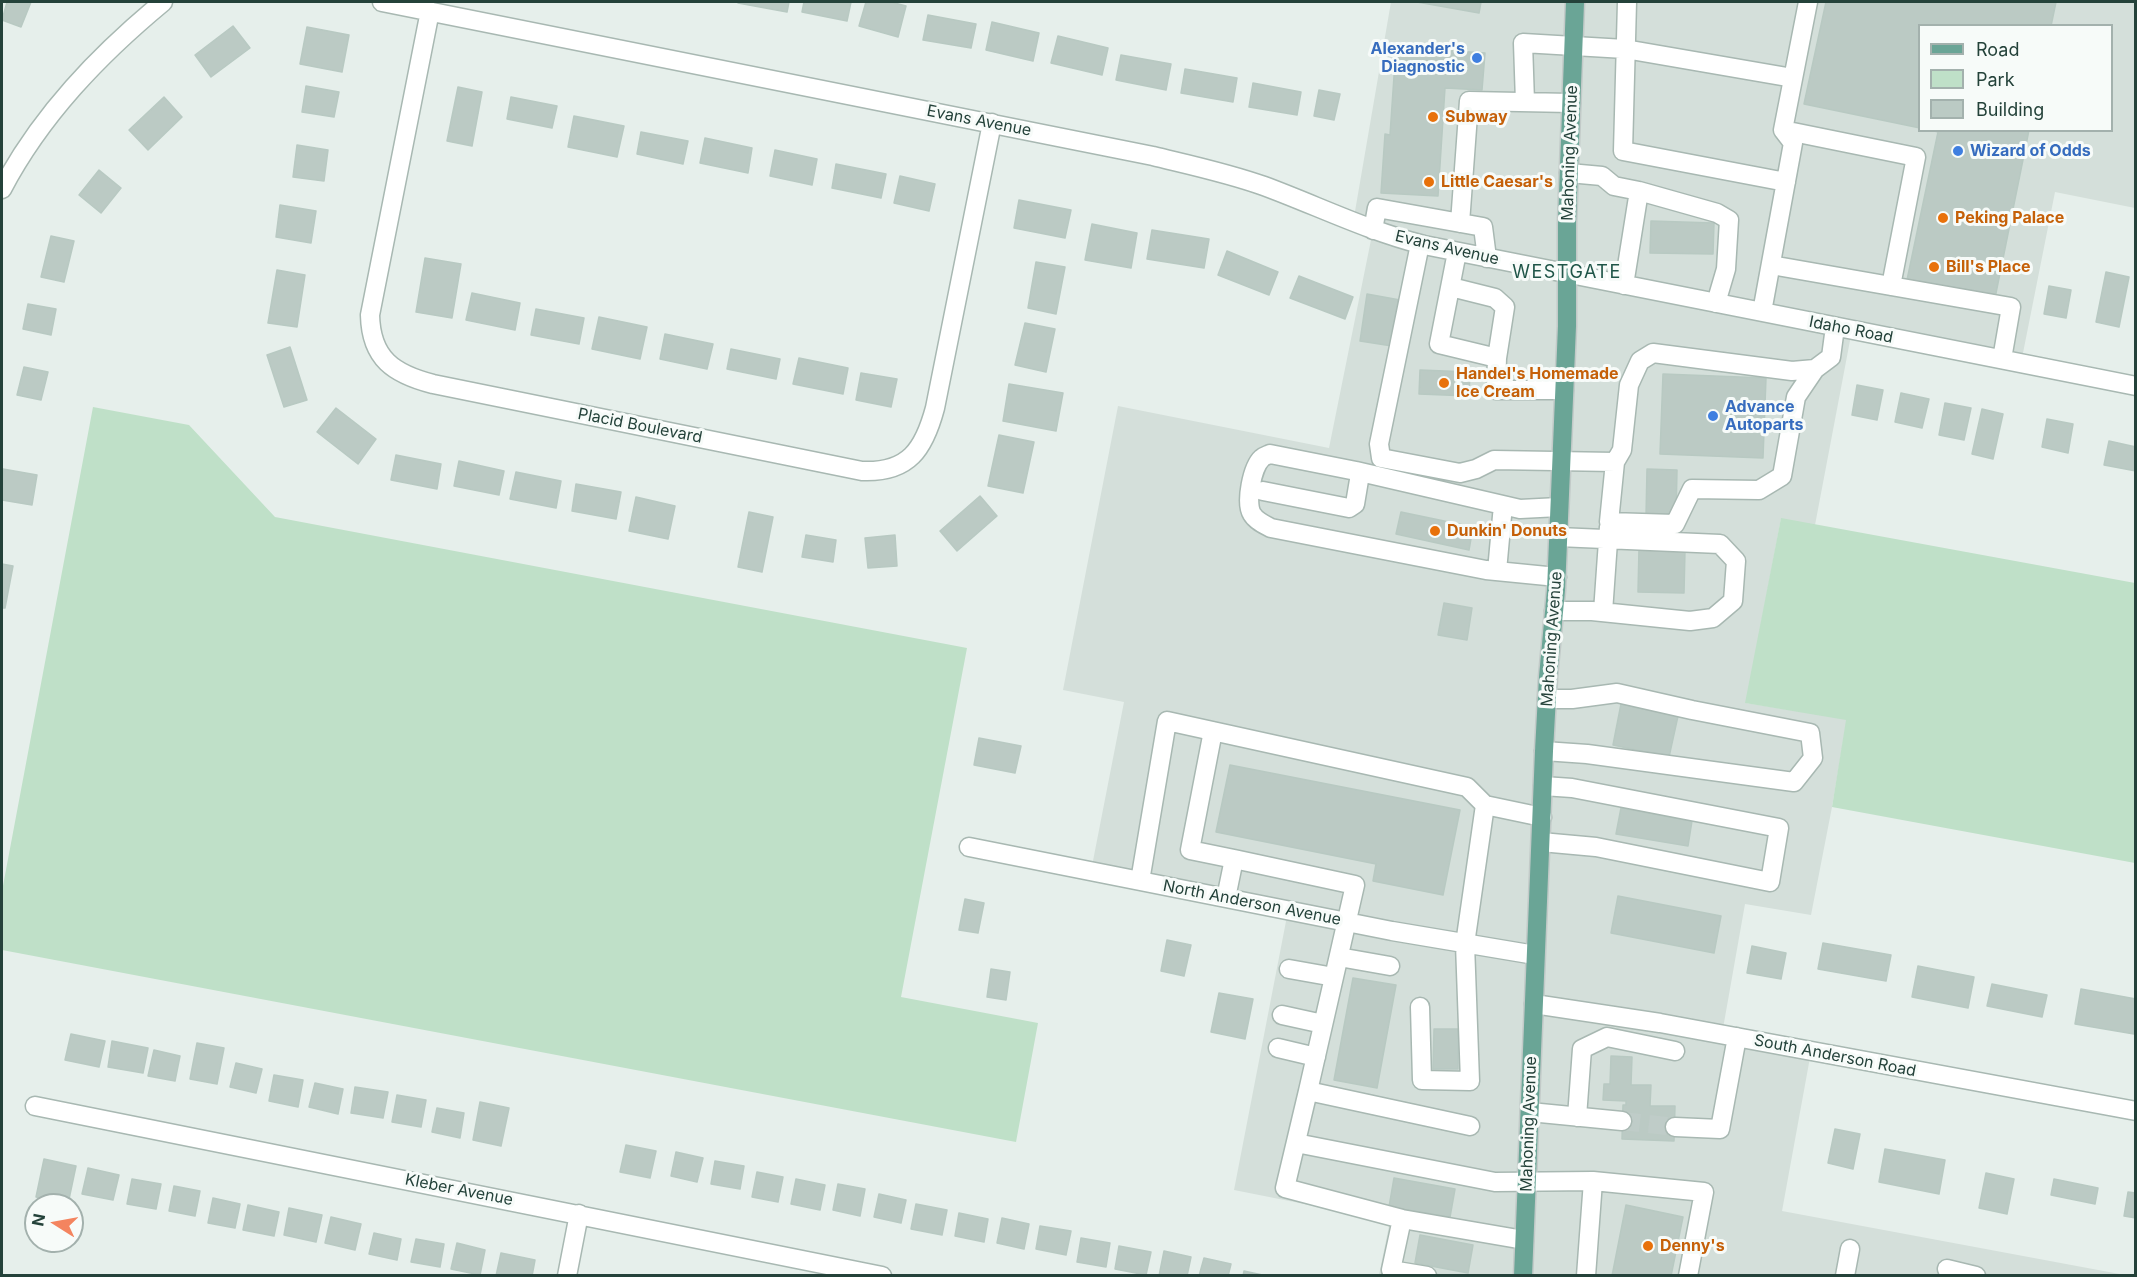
<!DOCTYPE html>
<style>
body{margin:0}
#map{position:relative;width:2137px;height:1277px;overflow:hidden;background:#e6efeb;font-family:Inter,sans-serif}
canvas{display:block}
.frame{position:absolute;inset:0;border:3px solid #24423a;pointer-events:none}
.legend{position:absolute;left:1918px;top:24px;width:195px;height:108px;box-sizing:border-box;background:#f7fbf9;border:2px solid #a3b1ad;margin:0;padding:8px 10px;list-style:none;font-size:18px;color:#24423a}
.legend li{display:flex;align-items:center;gap:12px;height:30px}
.legend b{width:30px;border:2px solid #a3b1ad}
.north{position:absolute;left:24px;top:1193px;width:60px;height:60px;box-sizing:border-box;background:#f7fbf9;border:2px solid #a3b1ad;border-radius:50%;rotate:281deg;font-size:16px;font-weight:700;line-height:24px;text-align:center;color:#24423a}
.north::after{content:'';display:block;margin:auto;width:21px;height:27px;background:#f4845f;clip-path:polygon(50% 0,100% 100%,50% 72%,0 100%)}
</style>
<div id="map">
<canvas width="2137" height="1277"></canvas>
<div class="frame"></div>
<ul class="legend">
<li><b style="height:8px;background:#6aa596"></b>Road</li>
<li><b style="height:16px;background:#bfe0c8"></b>Park</li>
<li><b style="height:16px;background:#bbcac4"></b>Building</li>
</ul>
<div class="north">N</div>
</div>
<script>
const c = document.querySelector('canvas').getContext('2d');
c.lineJoin = 'round';
function fillPath(path, color) {
  c.fillStyle = color;
  c.fill(path, 'evenodd');
}
function trace(path, color, width, dash) {
  c.strokeStyle = color;
  c.lineWidth = width;
  c.lineCap = dash ? 'butt' : 'round';
  c.setLineDash(dash || []);
  c.stroke(path);
}
function drawText(font, color, halo, rows, align = 'center') {
  c.font = font + ' Inter,sans-serif';
  c.lineWidth = 6;
  c.setLineDash([]);
  c.textBaseline = 'middle';
  c.strokeStyle = halo;
  c.fillStyle = color;
  for (const [text, x, y, turn = 0] of rows) {
    c.save();
    c.translate(x, y);
    c.rotate((+turn || 0) * Math.PI / 180);
    c.textAlign = isNaN(turn) ? turn : align;
    if (halo) c.strokeText(text, 0, 0);
    c.fillText(text, 0, 0);
    c.restore();
  }
}
fillPath(new Path2D(`
 M1391 2H2135V208L2055 192 2021 363 1852 330 1815 525 1781 519 1746 703 1847 719 1832 807 1811 915 1745 904 1722 1034 1811 1052 1782 1211 2125 1275H1379L1390 1221 1234 1190 1288 911 1091 871 1124 702 1063 690 1118 406 1329 448 1373 230 1353 223ZM1920 26H2112V130H1920Z`), '#d4dfda');
fillPath(new Path2D(`
 M93 407 189 425 275 517 967 648 901 997 1038 1023 1016 1142 2 950V891Z
 M1781 518 2135 583V863L1832 807 1846 720 1745 703Z`), '#bfe0c8');
const building = new Path2D(`
 M7 2H31L21 27 2 20Z
 M738 2H789L787 12 738 3Z
 M804 2H851L847 21 802 12Z
 M866 2H891L906 6 898 37 859 26Z
 M1417 2H1481L1479 13Z
 M1826 2H2056L2051 26H1920V128L1804 104Z
 M928 15 976 24 971 48 923 40Z
 M992 22 1039 33 1033 61 986 50Z
 M233 26 250 48 211 77 195 55Z
 M307 27 349 35 342 72 300 64Z
 M1058 36 1108 48 1102 75 1051 63Z
 M1396 47 1485 53 1482 90 1445 88 1438 196 1381 193 1385 134 1390 135Z
 M1121 55 1171 64 1166 90 1116 80Z
 M1185 69 1237 78 1233 102 1181 93Z
 M1253 83 1301 92 1297 115 1249 107Z
 M306 86 339 92 334 117 302 112Z
 M458 87 482 92 472 146 447 141Z
 M1319 90 1340 94 1334 120 1314 116Z
 M164 97 182 117 148 150 129 130Z
 M511 97 557 106 552 128 507 119Z
 M574 116 624 126 617 157 568 147Z
 M1931 130H2029L1995 298 1907 280 1938 132Z
 M641 132 688 141 683 164 637 154Z
 M705 138 752 148 748 173 700 163Z
 M297 145 328 150 324 181 293 177Z
 M775 150 817 159 812 185 770 176Z
 M836 164 886 174 881 198 832 188Z
 M99 170 121 188 101 213 79 195Z
 M900 176 935 184 929 211 894 203Z
 M1019 200 1071 210 1065 238 1014 228Z
 M280 205 316 211 311 243 276 237Z
 M1651 221 1714 223 1713 254 1650 253Z
 M1092 224 1137 233 1131 268 1085 260Z
 M1152 230 1209 239 1204 268 1147 259Z
 M51 236 74 241 64 282 41 277Z
 M1227 251 1278 272 1269 295 1218 275Z
 M425 258 461 264 452 318 416 312Z
 M1036 262 1065 267 1056 314 1028 308Z
 M277 270 305 275 297 327 268 323Z
 M2106 272 2129 277 2119 327 2096 322Z
 M1299 276 1353 297 1345 319 1290 298Z
 M2049 286 2071 290 2066 318 2044 314Z
 M472 293 520 303 515 330 466 320Z
 M1367 294 1400 300 1392 346 1360 341Z
 M28 304 56 309 51 335 23 329Z
 M536 309 584 318 579 344 531 335Z
 M599 317 647 327 640 359 592 349Z
 M1025 323 1055 329 1046 372 1015 365Z
 M665 334 713 344 707 369 660 359Z
 M290 347 307 400 284 407 267 355Z
 M731 349 780 359 776 379 727 369Z
 M799 358 848 368 843 394 793 384Z
 M24 367 48 372 41 400 17 395Z
 M1420 370 1470 372 1469 396 1419 394Z
 M861 373 897 379 891 407 856 400Z
 M1663 374 1766 378 1763 458 1660 454Z
 M1009 384 1063 393 1056 431 1003 421Z
 M1857 385 1883 390 1877 420 1852 415Z
 M1901 393 1929 399 1922 428 1895 422Z
 M1945 403 1971 408 1964 440 1939 435Z
 M336 408 376 439 358 464 317 432Z
 M1982 409 2003 414 1993 459 1972 454Z
 M2047 419 2073 424 2068 453 2042 447Z
 M999 435 1034 442 1023 493 988 486Z
 M2109 441 2136 447V471L2104 465Z
 M396 455 441 464 437 489 391 480Z
 M459 461 504 471 499 495 454 486Z
 M3 469 37 475 32 505 2 500Z
 M1647 469 1677 470 1676 517 1646 516Z
 M516 472 561 481 556 508 510 499Z
 M576 484 621 492 616 519 572 511Z
 M980 496 997 516 957 551 940 531Z
 M636 497 675 506 668 539 629 531Z
 M749 512 773 517 762 572 738 567Z
 M1401 512 1473 527 1469 550 1396 534Z
 M806 535 836 540 833 562 802 557Z
 M895 535 897 566 868 568 865 538Z
 M1639 548 1685 550 1684 593 1638 592Z
 M2 564 13 566 5 608H2Z
 M1444 603 1472 608 1467 640 1438 635Z
 M1621 704 1678 716 1669 757 1613 745Z
 M979 738 1021 746 1015 773 974 765Z
 M1230 765 1460 810 1443 895 1373 881 1376 864 1216 832Z
 M1621 808 1692 821 1688 846 1616 834Z
 M1618 896 1721 916 1714 953 1611 933Z
 M965 899 984 903 978 933 959 930Z
 M1167 940 1191 945 1184 976 1161 971Z
 M1823 943 1891 955 1886 981 1818 969Z
 M1752 946 1786 953 1781 979 1747 973Z
 M1918 966 1974 977 1968 1008 1912 997Z
 M991 969 1010 972 1006 1000 987 997Z
 M1353 978 1396 985 1377 1088 1334 1080Z
 M1992 984 2047 995 2042 1017 1987 1006Z
 M2081 989 2136 999 2134 1034 2075 1024Z
 M1219 993 1253 999 1245 1039 1211 1032Z
 M1434 1029H1458V1069H1433Z
 M71 1034 105 1041 99 1067 65 1060Z
 M112 1041 148 1048 143 1073 108 1067Z
 M197 1043 224 1048 217 1084 190 1079Z
 M154 1050 180 1056 175 1081 148 1076Z
 M1611 1056 1632 1057 1631 1085H1651L1650 1106H1675L1674 1141 1622 1139 1623 1105H1626V1101L1603 1100 1604 1084H1610Z
 M236 1063 262 1069 256 1093 230 1087Z
 M274 1075 303 1080 298 1107 269 1101Z
 M315 1083 343 1089 338 1114 309 1107Z
 M355 1087 388 1092 383 1118 351 1113Z
 M397 1095 426 1100 421 1127 392 1122Z
 M480 1102 509 1108 501 1146 473 1140Z
 M437 1108 464 1113 460 1138 432 1132Z
 M1835 1129 1860 1134 1853 1169 1828 1163Z
 M626 1145 656 1151 650 1178 620 1172Z
 M1885 1149 1945 1160 1939 1194 1879 1182Z
 M676 1152 703 1158 697 1182 671 1176Z
 M44 1159 76 1166 68 1204 36 1197Z
 M715 1161 744 1166 740 1189 711 1184Z
 M88 1168 119 1175 113 1200 82 1194Z
 M757 1172 783 1177 778 1202 752 1197Z
 M1986 1173 2014 1179 2007 1214 1979 1208Z
 M1394 1178 1455 1189 1450 1217 1389 1207Z
 M132 1179 161 1184 156 1209 127 1204Z
 M796 1179 825 1185 820 1210 791 1204Z
 M2054 1179 2098 1188 2095 1204 2051 1195Z
 M838 1184 865 1189 860 1216 833 1210Z
 M174 1186 200 1191 195 1216 169 1211Z
 M2128 1192 2136 1193V1218L2124 1216Z
 M879 1194 906 1200 901 1223 874 1217Z
 M213 1198 240 1204 235 1228 208 1223Z
 M916 1204 947 1210 942 1235 911 1229Z
 M248 1205 279 1212 274 1236 243 1230Z
 M1626 1205 1683 1217 1671 1276H1612Z
 M289 1208 322 1215 316 1242 284 1235Z
 M959 1213 988 1219 984 1242 955 1236Z
 M331 1217 361 1224 355 1250 325 1243Z
 M1002 1218 1029 1224 1024 1249 997 1243Z
 M1040 1226 1071 1231 1066 1255 1036 1249Z
 M374 1233 401 1239 397 1260 369 1254Z
 M1420 1235 1473 1245 1468 1273 1415 1263Z
 M1081 1238 1110 1243 1106 1267 1077 1262Z
 M416 1239 444 1244 440 1267 411 1262Z
 M457 1243 485 1250 480 1275 451 1269Z
 M1119 1246 1151 1252 1146 1275 1115 1269Z
 M1164 1251 1191 1257 1187 1276H1159Z
 M501 1253 535 1260 532 1276H496Z
 M1204 1258 1231 1264 1228 1276H1199Z
 M1244 1271 1267 1276H1243Z`);
fillPath(building, '#bbcac4');
trace(building, '#b8c9c2', 1.5);
trace(new Path2D(`
 M1622 1121 1675 1127`), '#bfccc8', 18, [18, 9]);
const minor = new Path2D(`
 M382 2 1153 156C1190 165 1228 173 1264 186 1318 206 1368 231 1424 245L2136 386
 M1627 2 1623 151 1786 182
 M430 11 370 315C371 359 394 374 433 384L862 471C909 473 924 449 935 408L992 123
 M1525 102 1523 43 1625 49 1793 78
 M1783 130 1916 157 1891 286
 M1569 173 1602 176 1614 186 1639 191 1624 285
 M2 189C41 115 99 55 163 2
 M1639 191 1717 213 1729 220 1726 269 1716 303
 M1460 223 1469 101 1571 103
 M1373 230 1377 208 1483 227 1487 258
 M1420 244 1379 444 1381 458 1460 473 1476 469 1494 460 1615 462
 M1771 265 2011 307 2002 359
 M1451 287 1495 298 1505 307 1497 358 1439 344 1457 252
 M1762 312 1793 143 1783 130 1808 2
 M1497 358 1496 390H1564
 M1815 369 1796 397 1782 476 1759 490 1692 489 1675 524 1609 522 1615 462 1622 450 1629 385 1640 361 1653 353 1792 371 1815 369 1831 357 1835 327
 M1263 491 1349 508 1355 504 1359 480
 M1497 571 1503 505
 M1557 577 1486 570 1271 528C1265 525 1256 521 1252 514 1245 503 1252 467 1262 458 1264 456 1268 455 1270 454L1356 471 1520 509 1559 507
 M1554 611H1592L1690 621 1713 618 1733 601 1736 561 1720 544 1558 537
 M1603 612 1609 527
 M1213 731 1190 850 1234 859 1226 898
 M1544 751 1587 754 1794 782 1813 758 1810 733 1692 710 1617 693 1572 699H1547
 M1541 842 1596 847 1770 882 1779 828 1572 788 1543 786
 M969 847 1392 931 1535 955
 M1234 859 1355 885 1308 1091 1470 1126
 M1140 881 1167 721 1467 787 1485 805 1542 817
 M1339 957 1390 966
 M1289 969 1334 977
 M1534 1004 1660 1023 2136 1111
 M1420 1007 1422 1080 1470 1081 1465 944 1485 805
 M1282 1015 1323 1024
 M1278 1048 1316 1057
 M1308 1091 1285 1188 1402 1219 1524 1240
 M35 1106 882 1276
 M1530 1112 1622 1121
 M1577 1117 1582 1049 1607 1037 1675 1051
 M1675 1127 1720 1129 1737 1037
 M1296 1143 1495 1182 1593 1181 1704 1192 1688 1276
 M1402 1219 1391 1270 1427 1276
 M1947 1269 1976 1276
 M567 1276 579 1214
 M1586 1276 1593 1181
 M1845 1276 1850 1249`);
const major = new Path2D(`
 M1523 1276 1544 751 1548 677 1556 590 1567 326V223L1575 2`);
trace(minor, '#a8b8b2', 21);
trace(major, '#c2cac8', 21);
trace(minor, '#fff', 18);
trace(major, '#6aa596', 18);
for (const [x, y, r, color] of [
 [1477,58,6,"#3f7fe0"],
 [1433,117,6,"#e8710a"],
 [1958,151,6,"#3f7fe0"],
 [1429,182,6,"#e8710a"],
 [1943,218,6,"#e8710a"],
 [1934,267,6,"#e8710a"],
 [1444,383,6,"#e8710a"],
 [1713,416,6,"#3f7fe0"],
 [1435,531,6,"#e8710a"],
 [1648,1246,6,"#e8710a"]
]) {
  const dot = new Path2D();
  dot.arc(x, y, r, 0, 2 * Math.PI);
  c.fillStyle = color;
  c.fill(dot);
  trace(dot, '#f7fbf9', 2);
}
drawText('bold 16px', '#366cbe', '#f7fbf9', [
 ["Alexander's",1465,49,"right"],
 ["Diagnostic",1465,67,"right"],
 ["Wizard of Odds",1970,151],
 ["Advance",1725,407],
 ["Autoparts",1725,425]
], 'left');
drawText('bold 16px', '#c56008', '#f7fbf9', [
 ["Subway",1445,117],
 ["Little Caesar's",1441,182],
 ["Peking Palace",1955,218],
 ["Bill's Place",1946,267],
 ["Handel's Homemade",1456,374],
 ["Ice Cream",1456,392],
 ["Dunkin' Donuts",1447,531],
 ["Denny's",1660,1246]
], 'left');
drawText('16px', '#24423a', '#f7fbf9', [
 ["Evans Avenue",979,121,11],
 ["Mahoning Avenue",1570,153,-88],
 ["Evans Avenue",1447,248,13],
 ["Idaho Road",1851,330,11],
 ["Placid Boulevard",640,426,11],
 ["Mahoning Avenue",1552,639,-86],
 ["North Anderson Avenue",1252,903,11],
 ["South Anderson Road",1835,1056,11],
 ["Mahoning Avenue",1529,1124,-88],
 ["Kleber Avenue",459,1190,11]
]);
c.letterSpacing = '1.5px';
drawText('18px', '#1f5548', '#f7fbf9', [
 ["WESTGATE",1567,273]
]);
c.letterSpacing = '0px';
</script>
